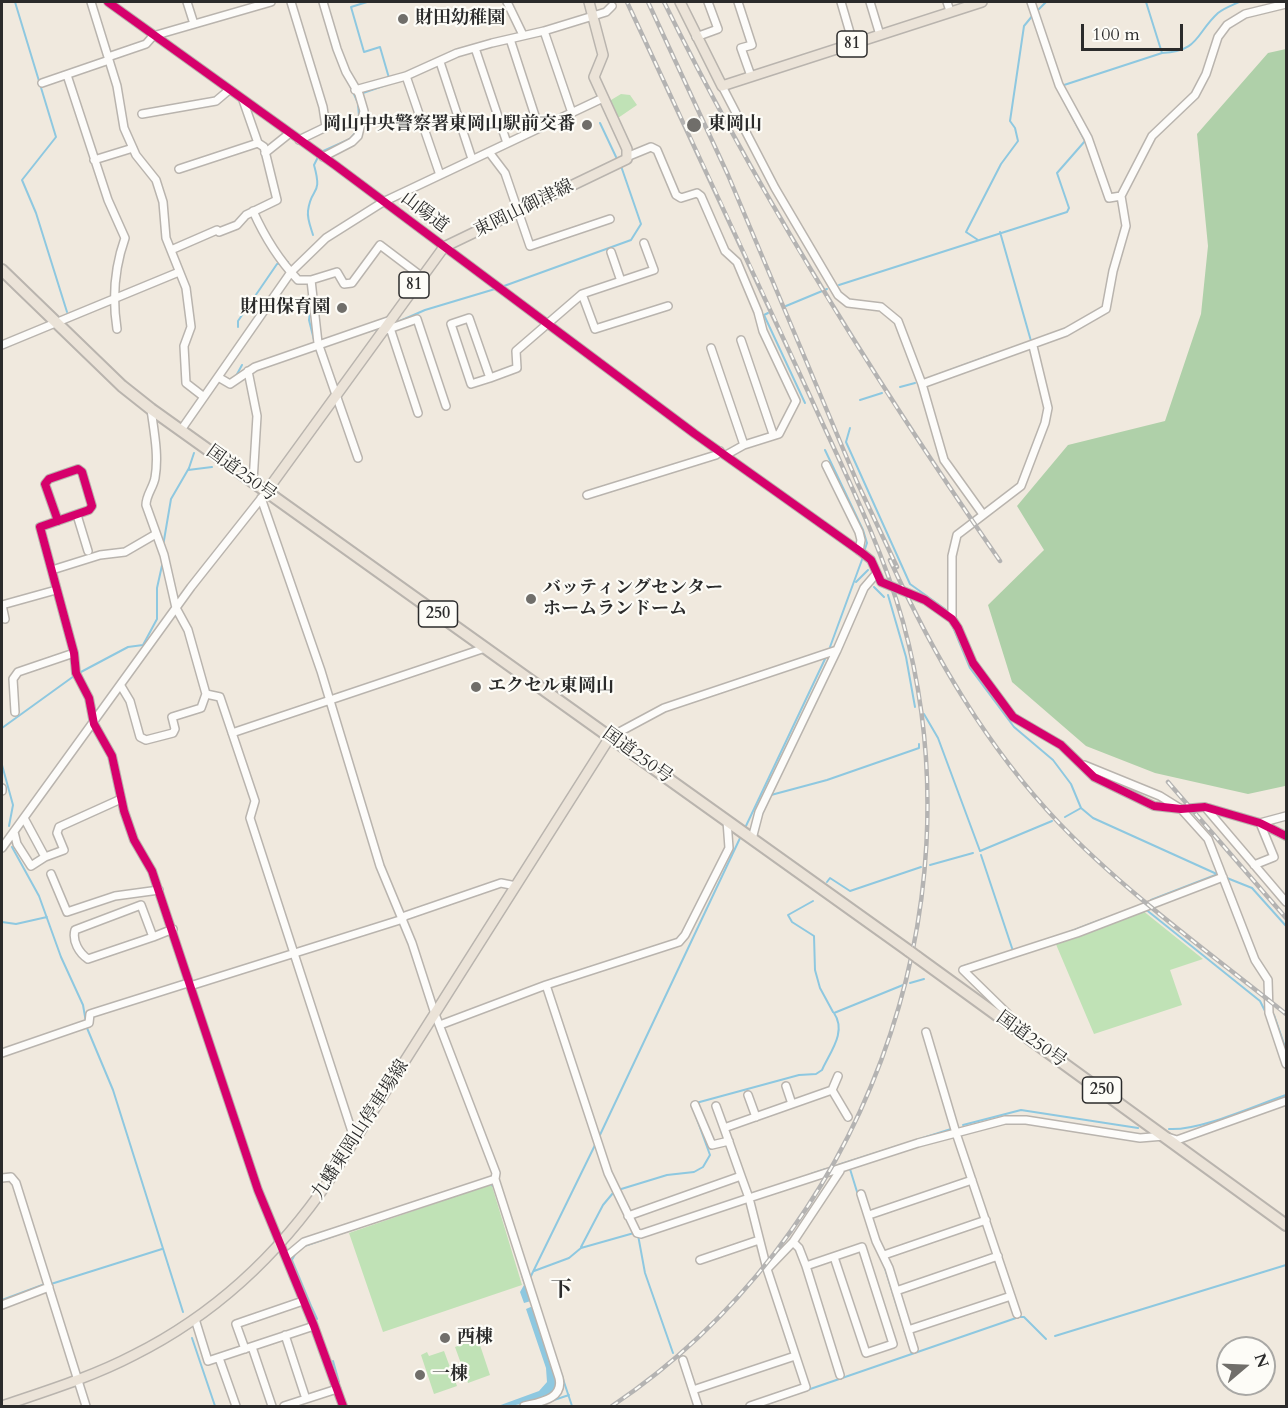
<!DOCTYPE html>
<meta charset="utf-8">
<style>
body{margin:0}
#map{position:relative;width:1288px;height:1408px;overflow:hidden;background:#f0e9de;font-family:Cardo,serif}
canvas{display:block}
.frame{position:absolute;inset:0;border:3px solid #2b2b2b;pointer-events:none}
.north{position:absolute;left:1216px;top:1336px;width:60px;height:60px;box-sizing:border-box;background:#fdfcf7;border:2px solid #a9a8a5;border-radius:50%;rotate:71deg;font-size:16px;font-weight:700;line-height:24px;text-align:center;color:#2b2b2b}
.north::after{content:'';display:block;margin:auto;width:21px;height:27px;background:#706e6a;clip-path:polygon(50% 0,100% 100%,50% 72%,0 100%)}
.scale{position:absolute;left:1081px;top:24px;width:102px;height:27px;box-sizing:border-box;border:3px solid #2b2b2b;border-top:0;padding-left:8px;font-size:18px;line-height:21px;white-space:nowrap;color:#2b2b2b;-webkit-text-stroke:4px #fdfcf7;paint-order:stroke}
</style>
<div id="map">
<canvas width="1288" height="1408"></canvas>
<div class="frame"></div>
<div class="north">N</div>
<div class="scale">100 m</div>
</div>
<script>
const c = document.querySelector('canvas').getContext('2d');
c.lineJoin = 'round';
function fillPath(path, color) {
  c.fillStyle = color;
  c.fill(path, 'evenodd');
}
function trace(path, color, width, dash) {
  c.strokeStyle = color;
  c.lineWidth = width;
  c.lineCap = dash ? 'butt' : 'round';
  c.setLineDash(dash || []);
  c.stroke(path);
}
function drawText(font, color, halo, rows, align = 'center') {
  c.font = font + ' Cardo,"Noto Serif JP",serif';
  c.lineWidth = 4.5;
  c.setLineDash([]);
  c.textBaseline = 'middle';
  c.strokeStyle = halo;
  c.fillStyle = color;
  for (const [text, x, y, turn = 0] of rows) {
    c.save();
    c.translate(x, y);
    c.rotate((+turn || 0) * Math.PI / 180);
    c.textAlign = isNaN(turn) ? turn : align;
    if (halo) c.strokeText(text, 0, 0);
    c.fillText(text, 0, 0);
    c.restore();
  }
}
fillPath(new Path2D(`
 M621 94 630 95 637 105 618 118 626 137 622 136 609 106 611 100Z
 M1142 910 1203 959 1170 970 1182 1005 1094 1034 1055 942Z
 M489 1185 492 1186 522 1285 383 1332 349 1233Z
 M475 1330 490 1375 468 1383 455 1347 469 1342 466 1334Z
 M444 1351 457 1386 434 1394 421 1355 427 1352 429 1356Z`), '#c0e2b6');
fillPath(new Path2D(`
 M1286 49V782L1285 786 1248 794 1155 773 1086 746 1012 682 988 605 1044 550 1017 506 1068 445 1165 421 1201 314 1208 246 1197 134 1268 53Z`), '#afd0a9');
fillPath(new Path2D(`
 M492 1182 494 1183 531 1301 524 1303 520 1292 524 1285 495 1189 489 1184 299 1249 293 1260 313 1308 311 1309 291 1259 298 1248Z
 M533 1306 559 1386C544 1402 519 1406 498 1406L539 1391 547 1382 546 1368 526 1309Z`), '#8ec8e0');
trace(new Path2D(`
 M15 2 56 137 22 180 36 213 67 312
 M367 2 351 7 364 52 380 47 389 78
 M1146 2 1162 53
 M1036 12 1046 2
 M348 81 358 103 359 117
 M1061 86 1162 53C1200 51 1195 34 1218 13 1224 8 1233 5 1239 2
 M363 93 386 85
 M600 123 617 159
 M321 152 350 139 356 132
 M1000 232 1031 341
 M313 235C311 228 307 219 308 211 311 186 323 197 314 165L318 157
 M978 240 966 232 1001 164 1018 141 1015 128 1010 121 1024 26 1033 15
 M839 285 1067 212 1069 208 1057 173 1085 141 1058 90
 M504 286 631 240 641 224 621 166
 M311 304 309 320 314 340
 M786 306 827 289
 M768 313 764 315 805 403
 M393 324 425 310 495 289
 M238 327V321L277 264 288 262
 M360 334 380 328
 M236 376 242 365
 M926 379 994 354
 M900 387 915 383
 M860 400 882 393
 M850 428 846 442 910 584 945 609
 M825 450 863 530 867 543 864 552
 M188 470 212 467
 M163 546 171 499 189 468 194 453
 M856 582 868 570
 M874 587 884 597
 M888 595 906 657 915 707
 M953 627 970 668 1014 727 1053 760 1071 784 1081 808 1093 818 1219 875
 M830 647 863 557
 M79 673 128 647 143 645 157 619V588L163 561
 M924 714 938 738 980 851
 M2 728 74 676
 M2 765 13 805 9 826
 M761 816 771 795 827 780 919 748V744
 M1065 817 1081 808
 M745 828 825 659
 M12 847 39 896 61 957 83 1005 87 1028 113 1090 183 1312
 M980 851 1052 821
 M981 855 1013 951
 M930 865 973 853
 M1227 878 1252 888 1286 926
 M827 882 830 878 850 891 921 867
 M1151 900 1218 874
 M813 901 788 915 792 922 814 936 815 970 820 988 833 1012
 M1144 908 1260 1001 1267 1015
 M2 922 16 924 47 917
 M1064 934 1103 919
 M961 967 970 964
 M910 983 924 979
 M1274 1015 1286 1050
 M696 1103 799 1075 816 1074 822 1070C830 1052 847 1032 834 1013L903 985
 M963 1125 1021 1110 1138 1128
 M1169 1129C1200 1131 1256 1105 1286 1095
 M599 1137 741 836
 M838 1165 951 1129
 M850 1169 858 1195
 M811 1174 826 1169
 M618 1190 667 1175 694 1172 703 1167 710 1155 694 1111
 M868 1226 876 1249
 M638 1235 645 1273 673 1353
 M581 1247 603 1205 613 1193
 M883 1262 912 1354
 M534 1271 569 1258 581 1248 634 1233
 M529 1280 596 1143
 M51 1284 162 1249
 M2 1300 45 1284
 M312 1308 317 1319
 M548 1334 572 1406
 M1055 1336 1286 1265
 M192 1338 215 1406
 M333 1361 339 1382
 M551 1401 569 1395
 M761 1406 1019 1317H1024L1046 1339`), '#8ec8e0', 2);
const minor = new Path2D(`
 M91 2 117 86 124 128 136 155 156 180 163 202 166 238 186 288 191 327 184 346 186 383 204 397
 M108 2 335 165 695 434 861 552 871 560 881 582 925 600 952 619 958 628 973 663 1013 717 1061 745 1094 777 1154 806 1181 809 1205 807 1260 823 1286 836
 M187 2 194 24
 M291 2 323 107 326 127 299 140
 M507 2 523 35
 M738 2 752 45 741 48 751 76
 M841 2 853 43
 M870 2 880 35
 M947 2 950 11
 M1031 2 1059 85 1088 138 1109 198 1121 196
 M544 31 572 113
 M696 37 718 29 708 2
 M510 39 539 128
 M475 48 507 143
 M108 57 146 44 153 36 271 2
 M440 62 472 159
 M67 75 108 200 125 238C114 269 112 297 117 329
 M406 76 440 175
 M42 83 109 60
 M722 86 775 188 838 295 848 303 881 307 898 321 922 384 944 460 982 513
 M355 90 406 76 457 53 492 43 544 31 606 12 612 6
 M142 114 216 101 229 90
 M489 152 505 173 530 246 610 219
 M265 153 290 133
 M629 156 651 147 657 150 676 195 681 198 697 193 701 196 725 251 737 262 758 312 763 331 796 401 779 434 744 445 726 455
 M323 157 352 142 358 136 364 111 359 94 346 72 337 49 323 2
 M94 160 133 148
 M179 169 258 143
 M253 211C265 238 278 259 298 280H311L337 272 344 284 352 283 380 245 421 276
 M171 250 217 230 219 232 237 225 246 215 277 200 264 147 258 143 243 100
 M611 252 621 281
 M311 280 318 343 358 458
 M582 294 595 329 668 306
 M469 318 490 378 471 384 451 324Z
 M390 328 418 413
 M383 331 417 319 446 406
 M741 340 773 434
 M2 345 179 272
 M711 348 744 445
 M248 371 257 416 253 482
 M218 377 230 384 255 367 388 321
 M490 378 517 368 516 351 582 294 654 270 644 243
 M922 384 1066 332 1106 309 1113 271 1126 226 1121 196 1152 136 1195 95 1206 74 1218 37 1227 25 1245 14 1286 4
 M151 409C154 432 159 455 155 478 153 488 146 495 146 505L164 555 176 608 188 630 206 694 220 697 255 801 250 818 355 1141
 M181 430 291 272 326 238 383 202 603 98
 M826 465 859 532 861 540 859 551
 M587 495 716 455 720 451
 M261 498 321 671 380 866 412 943 435 1014 496 1173 495 1179 559 1378C564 1399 540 1402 524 1406
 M77 515 88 551
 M58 521 45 484 49 479 78 469 82 472 92 506 89 510 40 527 74 653 76 673 89 698 94 724 112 756 124 811 134 840 152 871 258 1190 314 1326 343 1406
 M52 570 100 555 125 552 156 534
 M2 605 56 590
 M2 605 5 619
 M952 619V556L957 535 1021 486 1045 423 1048 408 1033 346
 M121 686 130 701 140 737 146 740 173 733 175 729 172 717 201 708 206 694
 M15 712 13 679 18 672 74 653
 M232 733 485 648
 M610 737 664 708 837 650
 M1084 765 1160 796 1181 809 1208 839 1255 960 1268 980 1269 1013 1286 1064
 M2 788V791
 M1205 807 1286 902
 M24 818 45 857 64 850 57 833 59 827 121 799
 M14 832 17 844 31 866 45 857
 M752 839 759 812 837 650 864 588 876 574
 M2 848 191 587 263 496
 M1254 865 1274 857 1260 823 1286 816
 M51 874 67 912 115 896 159 890
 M141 905 153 937 88 959C79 953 72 941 75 930Z
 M402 917 501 883 516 886
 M153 937 173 929
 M546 985 608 1173 637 1233 641 1234 749 1198 741 1176
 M190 986 403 919
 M1008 1023V1014L963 970 1077 933 1223 877
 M440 1025 546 985 679 942 685 935 729 848 727 821
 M926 1032 956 1133 1017 1314
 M2 1053 89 1023 90 1014 93 1013 188 983
 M786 1086 792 1104
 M832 1090 848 1117
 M748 1095 756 1117
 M695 1105 712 1145 729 1141
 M716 1106 724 1128
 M2 1178 11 1177 16 1183 86 1406
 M861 1194 876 1241 889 1268 914 1349
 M869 1215 972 1180
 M628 1216 741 1176 724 1128 832 1090 838 1076
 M793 1242 799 1248 806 1266 862 1247 893 1344 866 1353 834 1257
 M884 1255 986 1220
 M286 1257 304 1242 495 1179
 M700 1260 759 1240
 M806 1266 840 1375
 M767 1269 793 1242 840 1171
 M896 1291 998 1256
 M2 1305 49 1287
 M195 1319 208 1361 314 1326
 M908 1330 1011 1296
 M285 1335 306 1399
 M252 1347 272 1406
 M245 1349 236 1324 303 1301
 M219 1358 236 1406
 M683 1360 698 1406
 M693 1390 795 1356
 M284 1406 337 1389
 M750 1406 806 1387 767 1269 749 1198 918 1143 1005 1120H1026L1140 1138 1164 1136 1177 1140 1286 1101`);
const major = new Path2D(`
 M680 2 722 86 982 2
 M266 492 444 247 627 159V149L594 77 603 55 589 2
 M2 1406C46 1391 92 1377 134 1355 214 1315 280 1253 330 1179L610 737`);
const highway = new Path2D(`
 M2 270 122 386 151 409 909 951
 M917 957 1286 1225`);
trace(minor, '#b9b4ae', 10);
trace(major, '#b9b4ae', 12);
trace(highway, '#b9b4ae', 14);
trace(minor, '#fdfcfa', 7);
trace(major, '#ebe3d8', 9);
trace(highway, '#ebe3d8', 10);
const rail = new Path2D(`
 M648 2 728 175 857 482 897 567
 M664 2C760 197 876 382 1000 561
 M890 560C934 656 986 746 1059 823 1127 894 1210 953 1286 1014
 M1168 782 1286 918
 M612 1406C862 1238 983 913 903 622 881 544 843 469 810 396 750 264 688 133 627 2`);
trace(rail, '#b4b3b2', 4.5);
trace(rail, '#fdfcf7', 2, [7]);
const highwayBridge = new Path2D(`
 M909 951 917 957`);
trace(highwayBridge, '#b9b4ae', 14, []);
trace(highwayBridge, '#ebe3d8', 10);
trace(new Path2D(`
 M108 2 335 165 695 434 861 552 871 560 881 582 925 600 952 619 958 628 973 663 1013 717 1061 745 1094 777 1154 806 1181 809 1205 807 1260 823 1286 836
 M58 521 45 484 49 479 78 469 82 472 92 506 89 510 40 527 74 653 76 673 89 698 94 724 112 756 124 811 134 840 152 871 258 1190 314 1326 343 1406`), '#d6006c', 8);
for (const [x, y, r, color] of [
 [403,19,6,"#706e6a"],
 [587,125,6,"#706e6a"],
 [694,125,8,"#706e6a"],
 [342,308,6,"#706e6a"],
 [531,599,6,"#706e6a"],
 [476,687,6,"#706e6a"],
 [445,1338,6,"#706e6a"],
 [420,1375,6,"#706e6a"]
]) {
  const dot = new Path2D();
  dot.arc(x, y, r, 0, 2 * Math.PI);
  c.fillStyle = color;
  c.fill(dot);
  trace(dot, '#fdfcf7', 2);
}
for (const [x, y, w] of [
 [852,44,30],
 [414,285,30],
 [438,614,39],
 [1102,1090,39]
]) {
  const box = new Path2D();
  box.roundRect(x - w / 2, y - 13, w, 26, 4.5);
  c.fillStyle = '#fdfcf7';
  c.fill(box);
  trace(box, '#2b2b2b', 1.5);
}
drawText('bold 16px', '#2b2b2b', null, [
 ["81",852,44],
 ["81",414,285],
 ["250",438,614],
 ["250",1102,1090]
]);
drawText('bold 18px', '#2b2b2b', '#fdfcf7', [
 ["財田幼稚園",415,19],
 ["岡山中央警察署東岡山駅前交番",575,125,"right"],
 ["東岡山",708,125],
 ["財田保育園",330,308,"right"],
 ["バッティングセンター",543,589],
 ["ホームランドーム",543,610],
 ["エクセル東岡山",488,687],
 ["西棟",457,1338],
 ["一棟",432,1375]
], 'left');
drawText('18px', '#2b2b2b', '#fdfcf7', [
 ["東岡山御津線",524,209,-26],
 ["山陽道",424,213,37],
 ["国道250号",241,474,36],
 ["国道250号",637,756,36],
 ["国道250号",1031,1040,36],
 ["九蟠東岡山停車場線",361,1130,-57]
]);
drawText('bold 21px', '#2b2b2b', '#fdfcf7', [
 ["下",561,1291]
]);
</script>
